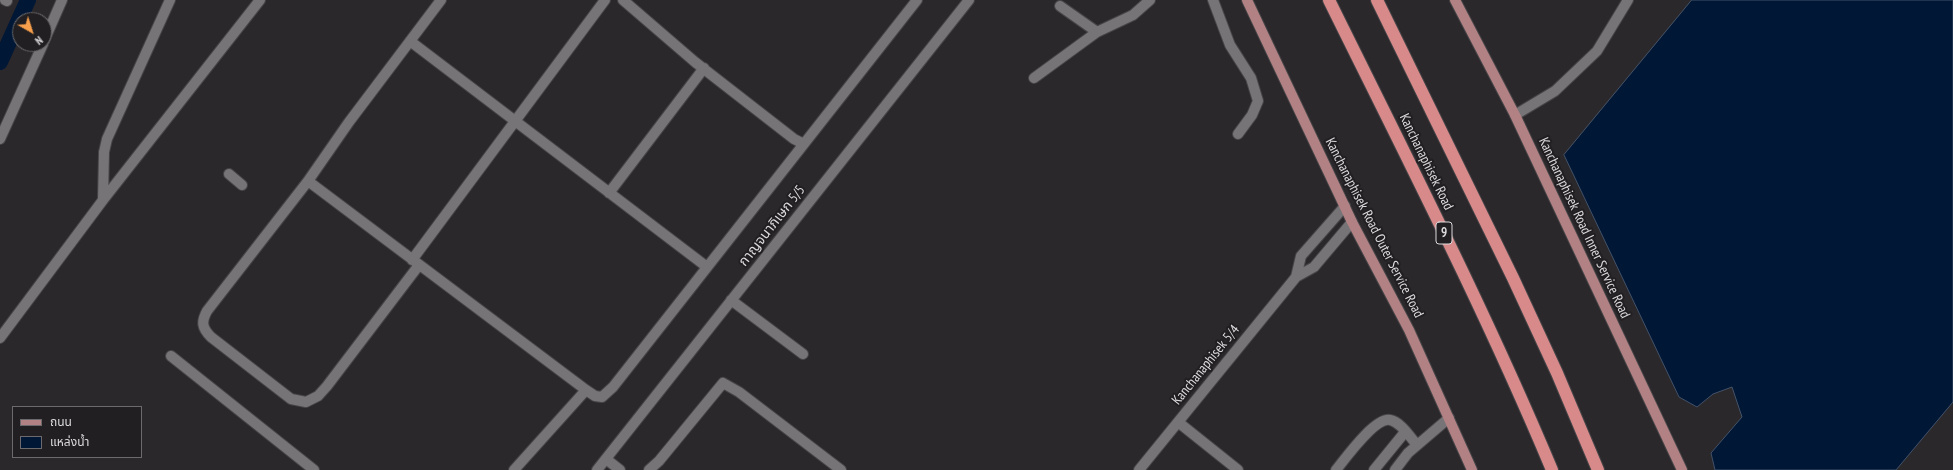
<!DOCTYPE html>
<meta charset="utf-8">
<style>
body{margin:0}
#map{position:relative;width:1953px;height:470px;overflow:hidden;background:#2b282c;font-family:"PT Sans Narrow","Noto Sans Thai",sans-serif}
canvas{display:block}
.legend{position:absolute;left:12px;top:406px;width:130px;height:52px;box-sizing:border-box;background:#211f22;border:1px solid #6c6a6c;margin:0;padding:5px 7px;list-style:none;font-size:12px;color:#dcdadc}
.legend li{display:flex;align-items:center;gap:8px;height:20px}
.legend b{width:20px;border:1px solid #6c6a6c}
.north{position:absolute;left:12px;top:12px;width:40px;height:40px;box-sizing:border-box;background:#211f22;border:1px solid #6c6a6c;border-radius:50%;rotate:141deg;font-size:11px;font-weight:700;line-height:16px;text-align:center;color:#dcdadc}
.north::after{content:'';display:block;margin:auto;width:14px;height:18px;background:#f8a04b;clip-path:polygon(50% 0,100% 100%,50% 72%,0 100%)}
</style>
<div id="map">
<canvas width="1953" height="470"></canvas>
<ul class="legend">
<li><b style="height:5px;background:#b18183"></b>ถนน</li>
<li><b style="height:11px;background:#001736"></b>แหล่งน้ำ</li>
</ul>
<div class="north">N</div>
</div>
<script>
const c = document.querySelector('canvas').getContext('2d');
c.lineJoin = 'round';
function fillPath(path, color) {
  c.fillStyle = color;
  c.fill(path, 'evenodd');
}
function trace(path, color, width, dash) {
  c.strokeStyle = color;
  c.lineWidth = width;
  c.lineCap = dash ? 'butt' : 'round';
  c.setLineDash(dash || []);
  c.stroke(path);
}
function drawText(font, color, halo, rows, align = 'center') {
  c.font = font + ' "PT Sans Narrow","Noto Sans Thai",sans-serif';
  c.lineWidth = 4;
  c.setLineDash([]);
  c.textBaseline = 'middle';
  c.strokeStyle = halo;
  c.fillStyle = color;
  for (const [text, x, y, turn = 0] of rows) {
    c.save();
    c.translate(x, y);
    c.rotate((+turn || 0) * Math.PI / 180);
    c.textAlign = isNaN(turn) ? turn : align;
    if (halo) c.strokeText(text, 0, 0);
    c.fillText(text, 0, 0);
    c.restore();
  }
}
const water = new Path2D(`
 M1692 0H1953V402L1896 470H1715L1711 453 1742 417 1732 387 1713 394 1697 407 1679 397 1564 155Z`);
fillPath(water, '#001736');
trace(water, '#425268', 1);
trace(new Path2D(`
 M0 62 28 0`), '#001736', 16);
const minor = new Path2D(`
 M5 0 7 1
 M623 0 695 62 794 139 804 144
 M1213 0 1230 45 1251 78 1258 101 1252 115 1238 134
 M1060 6 1097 32
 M44 41 62 0
 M410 41 707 267
 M1034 78 1097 32 1133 15 1150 0
 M1515 115 1555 91 1597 51 1628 0
 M0 139 43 44
 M229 174 242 185
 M308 181 586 390 595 396 602 397 613 387 917 0
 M609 193 704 68
 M103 200 104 152 107 139 170 0
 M412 260 605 0
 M419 265 327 386 318 396 306 402 291 399 211 337C202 328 201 322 207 311L308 181 349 122 441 0
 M1296 277 1301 256 1345 206
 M731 300 803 354
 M0 338 103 200 260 0
 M171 356 314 470
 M1178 422 1238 470
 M606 459 620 470
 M514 470 586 390
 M597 470 969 0
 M649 470 659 461 723 383 739 392 841 470
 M1139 470 1296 277 1314 267 1352 222
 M1336 470C1345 459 1375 417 1390 420 1401 422 1410 437 1417 445
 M1374 470 1405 432
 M1395 470 1408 453 1449 418`);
const major = new Path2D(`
 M1247 0 1352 222 1409 330 1472 470
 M1455 0 1515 115 1682 470`);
const highway = new Path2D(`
 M1329 0C1406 156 1485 310 1552 470
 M1377 0 1513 278 1557 373 1598 470`);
trace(minor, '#474548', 12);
trace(major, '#474548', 12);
trace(highway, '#474548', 14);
trace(minor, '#777478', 10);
trace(major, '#b18183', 10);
trace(highway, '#d88a8a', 12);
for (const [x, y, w] of [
 [1444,233,16]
]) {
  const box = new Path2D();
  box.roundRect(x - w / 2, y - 11, w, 22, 3);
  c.fillStyle = '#211f22';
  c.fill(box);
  trace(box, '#dcdadc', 1);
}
drawText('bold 13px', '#dcdadc', null, [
 ["9",1444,233]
]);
drawText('14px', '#dcdadc', '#211f22', [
 ["Kanchanaphisek Road",1426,162,64],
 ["กาญจนาภิเษก 5/5",772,226,-52],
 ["Kanchanaphisek Road Outer Service Road",1374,228,63],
 ["Kanchanaphisek Road Inner Service Road",1584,228,65],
 ["Kanchanaphisek 5/4",1206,365,-51]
]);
</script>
